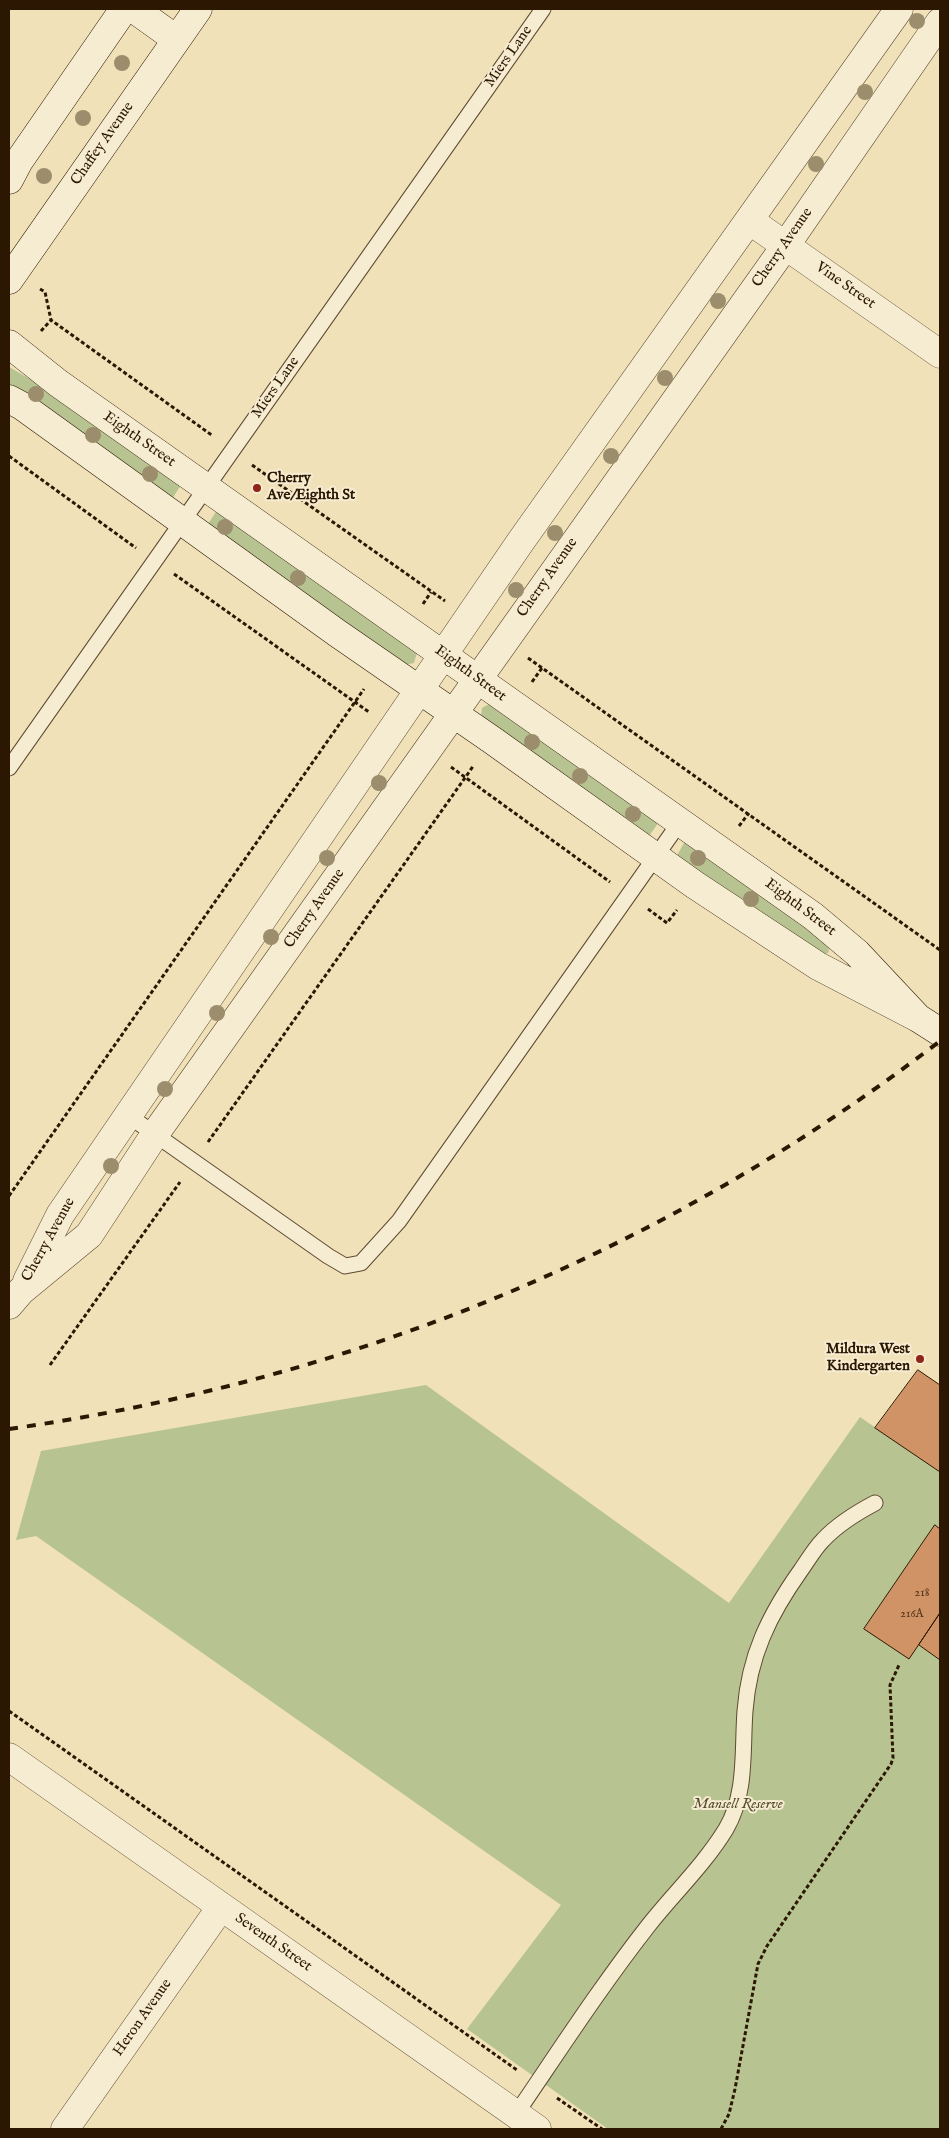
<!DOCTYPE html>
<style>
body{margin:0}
#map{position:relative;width:949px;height:2138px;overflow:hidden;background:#f1e1b9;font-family:"IM FELL English",serif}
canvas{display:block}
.frame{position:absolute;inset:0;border:10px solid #2c1802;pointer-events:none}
</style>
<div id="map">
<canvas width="949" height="2138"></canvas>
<div class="frame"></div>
</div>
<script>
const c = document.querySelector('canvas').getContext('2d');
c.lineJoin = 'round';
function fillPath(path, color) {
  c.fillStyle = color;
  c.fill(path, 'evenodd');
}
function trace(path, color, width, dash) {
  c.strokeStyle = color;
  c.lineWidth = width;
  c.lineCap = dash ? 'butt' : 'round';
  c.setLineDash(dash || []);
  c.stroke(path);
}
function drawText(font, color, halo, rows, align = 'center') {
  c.font = font + ' "IM FELL English",serif';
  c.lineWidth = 4;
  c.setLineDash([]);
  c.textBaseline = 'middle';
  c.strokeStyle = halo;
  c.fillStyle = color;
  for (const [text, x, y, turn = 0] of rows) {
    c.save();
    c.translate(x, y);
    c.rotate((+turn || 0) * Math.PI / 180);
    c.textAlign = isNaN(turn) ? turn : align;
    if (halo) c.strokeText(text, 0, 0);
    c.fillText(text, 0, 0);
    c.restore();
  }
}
fillPath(new Path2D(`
 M9 367 60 396 181 485 172 499 9 388Z
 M217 510 417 653 414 663 404 665 207 526Z
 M491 703 659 822 649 836 481 717 482 708Z
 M687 841 826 942 829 950 828 953 825 954 676 857 684 843Z
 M426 1385 729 1603 860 1417 940 1472V2129H608L467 2029 561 1905 36 1536 16 1540 41 1451Z`), '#b7c391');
const building = new Path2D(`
 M918 1370 940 1385V1472L875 1428Z
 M935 1525 940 1529V1613L909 1659 864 1629Z
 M940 1613V1660L919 1645Z`);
fillPath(building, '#d09366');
trace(building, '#2c1802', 1);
const lane = new Path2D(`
 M9 768 543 9
 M129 1116 328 1256 345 1266 361 1263 399 1221 680 822
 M516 2114C559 2051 601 1986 648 1926 674 1893 704 1865 726 1829 747 1793 742 1751 745 1711 749 1656 769 1615 801 1570 808 1560 815 1548 823 1540 838 1524 856 1513 875 1503`);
const street = new Path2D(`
 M749 220 940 354
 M27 1281 60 1215 521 541 899 9
 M9 1305 21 1291 89 1235 155 1134 786 245 940 22
 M9 1757 537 2129
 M65 2129 221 1907`);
const secondary = new Path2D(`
 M134 9 176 39
 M9 180 19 161 124 9
 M9 280 198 9
 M9 344 58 383 813 916 857 953 918 1018
 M9 399 22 406 337 633 492 740 695 885 818 966 918 1018 940 1032`);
trace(lane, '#5d4a30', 17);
trace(street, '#5d4a30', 29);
trace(secondary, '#2c1802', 29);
trace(new Path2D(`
 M40 289 45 292 51 320 213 436
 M41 331 51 320
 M9 456 136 548
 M252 465 445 601
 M174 574 369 712
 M423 604 431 592
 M528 658 940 950
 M532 682 542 668
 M451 767 610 882
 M739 826 749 813
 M648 909 667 923 677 910
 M208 1142 474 765
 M9 1196 364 689
 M50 1365 180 1182
 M9 1711 517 2070
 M557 2098 602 2129
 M721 2129 729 2114 735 2089 758 1964 767 1946 891 1764 893 1758 890 1685 899 1665`), '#2c1802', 3, [4, 2.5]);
trace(lane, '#f6ecd2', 15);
trace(street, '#f6ecd2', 28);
trace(secondary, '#f6ecd2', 28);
trace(new Path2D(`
 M9 1429C354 1380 663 1253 940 1041`), '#2c1802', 4, [9, 9]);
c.fillStyle = '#9c8e6c';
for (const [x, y] of [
 [917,21],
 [122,63],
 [865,92],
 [83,118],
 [816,164],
 [44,176],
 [718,301],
 [665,378],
 [36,394],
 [93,435],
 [611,456],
 [150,474],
 [225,527],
 [555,533],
 [298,578],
 [516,590],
 [532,742],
 [580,776],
 [379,783],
 [633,814],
 [327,858],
 [698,858],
 [751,899],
 [271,937],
 [217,1013],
 [165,1089],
 [111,1166]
]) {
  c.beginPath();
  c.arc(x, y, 8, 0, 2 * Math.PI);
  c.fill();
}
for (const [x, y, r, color] of [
 [257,488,5,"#8f2418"],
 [920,1359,5,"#8f2418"]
]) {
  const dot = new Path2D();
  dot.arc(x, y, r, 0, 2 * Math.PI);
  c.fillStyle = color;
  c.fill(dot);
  trace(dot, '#f6ecd2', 2);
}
drawText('12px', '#55371b', null, [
 ["218",922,1594],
 ["216A",912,1615]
]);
drawText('15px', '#2c1802', '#f6ecd2', [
 ["Miers Lane",509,57,-55],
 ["Chaffey Avenue",103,144,-55],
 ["Cherry Avenue",783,248,-55],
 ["Vine Street",845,286,35],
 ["Miers Lane",276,388,-55],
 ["Eighth Street",139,440,35],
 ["Cherry Avenue",548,578,-55],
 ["Eighth Street",470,674,36],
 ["Eighth Street",800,908,37],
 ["Cherry Avenue",315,909,-55],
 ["Cherry Avenue",49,1240,-61],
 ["Seventh Street",273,1943,35],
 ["Heron Avenue",143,2018,-55]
]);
drawText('bold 15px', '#2c1802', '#f6ecd2', [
 ["Cherry",267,479],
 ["Ave/Eighth St",267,496],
 ["Mildura West",910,1350,"right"],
 ["Kindergarten",910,1367,"right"]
], 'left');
drawText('italic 15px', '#564b2d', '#f6ecd2', [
 ["Mansell Reserve",738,1805]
]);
</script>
